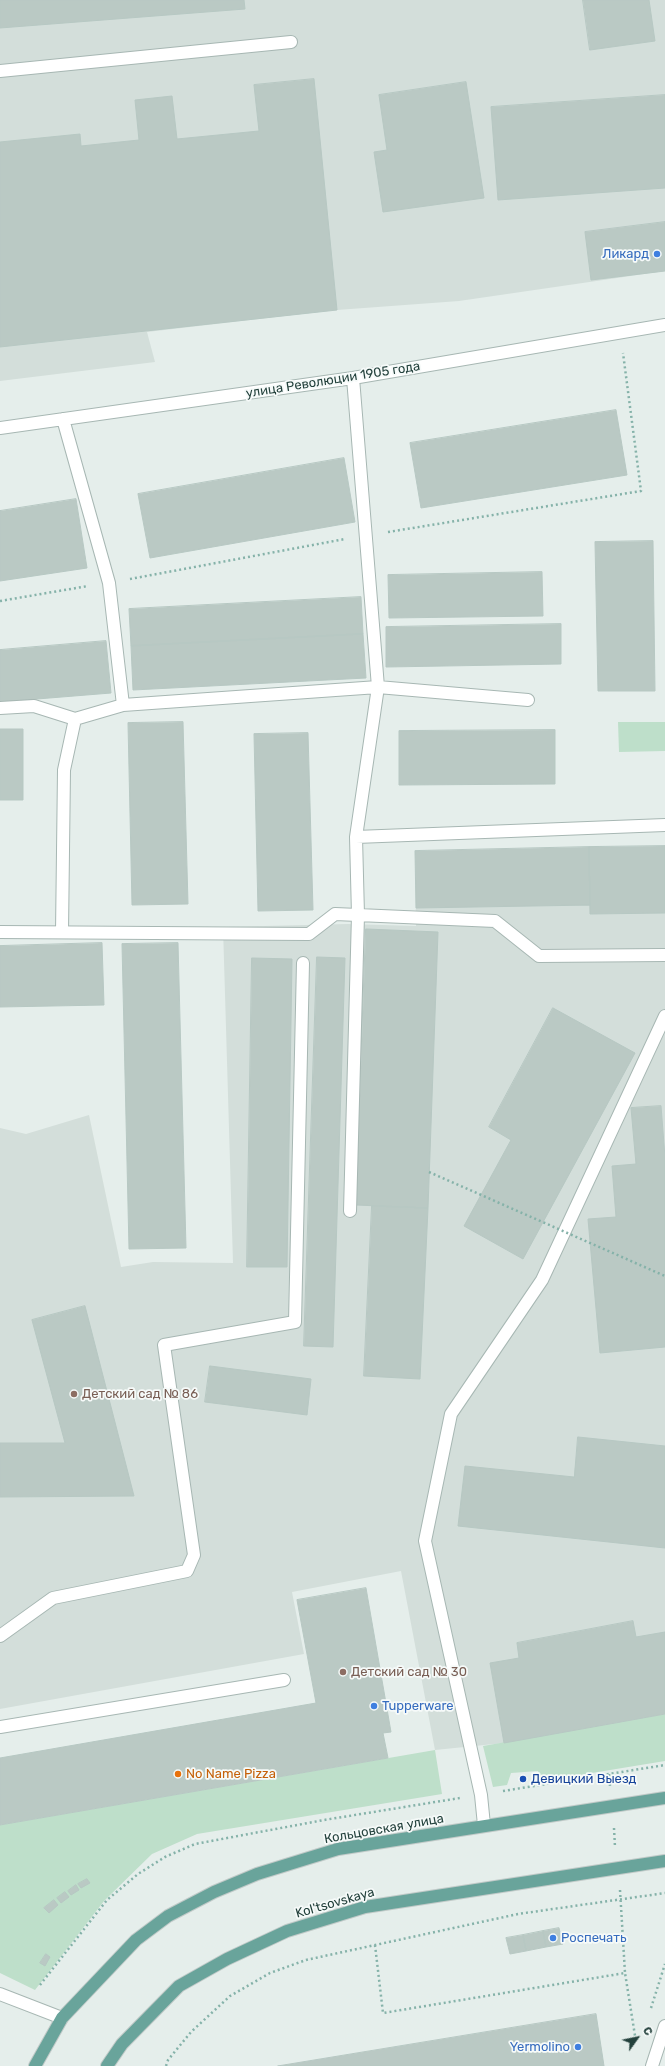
<!DOCTYPE html>
<meta charset="utf-8">
<style>
body{margin:0}
#map{position:relative;width:665px;height:2066px;overflow:hidden;background:#e5eeeb;font-family:Rubik,sans-serif}
canvas{display:block}
.north{position:absolute;left:617px;top:2018px;width:40px;height:40px;-webkit-text-stroke:3px #f6faf9;paint-order:stroke;rotate:57deg;font-size:11px;font-weight:700;line-height:16px;text-align:center;color:#23413c}
.north::after{content:'';display:block;margin:auto;width:14px;height:18px;background:#23413c;clip-path:polygon(50% 0,100% 100%,50% 72%,0 100%)}
</style>
<div id="map">
<canvas width="665" height="2066"></canvas>
<div class="north">С</div>
</div>
<script>
const c = document.querySelector('canvas').getContext('2d');
c.lineJoin = 'round';
function fillPath(path, color) {
  c.fillStyle = color;
  c.fill(path, 'evenodd');
}
function trace(path, color, width, dash) {
  c.strokeStyle = color;
  c.lineWidth = width;
  c.lineCap = dash ? 'butt' : 'round';
  c.setLineDash(dash || []);
  c.stroke(path);
}
function drawText(font, color, halo, rows, align = 'center') {
  c.font = font + ' Rubik,sans-serif';
  c.lineWidth = 3.5;
  c.setLineDash([]);
  c.textBaseline = 'middle';
  c.strokeStyle = halo;
  c.fillStyle = color;
  for (const [text, x, y, turn = 0] of rows) {
    c.save();
    c.translate(x, y);
    c.rotate((+turn || 0) * Math.PI / 180);
    c.textAlign = isNaN(turn) ? turn : align;
    if (halo) c.strokeText(text, 0, 0);
    c.fillText(text, 0, 0);
    c.restore();
  }
}
fillPath(new Path2D(`
 M0 0H665V271L459 301 337 310 147 332 155 362 0 381Z
 M665 846V1714L504 1743 435 1750 401 1571 292 1592 304 1654 0 1709V1128L26 1134 89 1115 121 1267 153 1262 233 1263 223 927 348 924 416 926 415 851Z`), '#d3deda');
fillPath(new Path2D(`
 M618 722H665V751L619 752Z
 M665 1714V1761L543 1781 538 1771 511 1773 507 1785 493 1787 483 1746Z
 M435 1750 442 1794 197 1834 152 1854 104 1901 35 1990 0 1973V1825Z`), '#bedfca');
const building = new Path2D(`
 M0 0H244L245 9 0 28Z
 M583 0H649L655 41 590 50Z
 M314 79 337 310 0 347V142L80 134 81 146 139 140 135 100 172 96 177 139 259 131 254 85Z
 M466 82 484 198 383 212 374 152 387 150 379 95Z
 M665 95V188L498 200 491 107Z
 M665 222V271L591 280 585 232Z
 M616 410 627 475 421 508 410 443Z
 M344 458 355 522 150 558 138 494Z
 M76 499 87 568 0 581V511Z
 M653 541 655 691H598L595 542Z
 M542 572 543 616 389 618 388 575Z
 M361 597 363 634 131 646 129 609Z
 M561 624V664L386 667V627Z
 M363 634 366 678 133 690 131 646Z
 M106 641 111 693 0 702V650Z
 M183 722 188 904 132 905 128 723Z
 M0 729H23V800H0Z
 M555 730V784L399 785V731Z
 M308 733 313 910 258 911 254 734Z
 M665 846V913L590 914 589 847Z
 M589 847 590 905 416 908 415 851Z
 M366 929 438 932 428 1208 356 1205Z
 M102 943 104 1005 0 1007V946Z
 M178 943 186 1248 129 1249 122 944Z
 M317 957 345 958 333 1347 304 1346Z
 M252 958 292 959 287 1267H247Z
 M553 1008 635 1053 523 1259 464 1226 511 1140 489 1127Z
 M661 1106 665 1157V1347L600 1353 588 1219 616 1217 612 1166 636 1164 631 1108Z
 M372 1206 428 1208 420 1379 364 1376Z
 M85 1306 134 1496 0 1497V1443H65L32 1320Z
 M210 1366 311 1379 307 1415 205 1402Z
 M578 1437 665 1446V1548L458 1526 465 1466 574 1477Z
 M366 1588 391 1732 383 1733 388 1758 0 1825V1758L316 1703 297 1600Z
 M633 1621 636 1637 665 1632V1714L504 1743 490 1663 519 1658 517 1643Z
 M87 1879 90 1883 81 1888 78 1884Z
 M76 1885 79 1890 71 1895 68 1891Z
 M65 1892 69 1897 61 1903 57 1898Z
 M54 1900 58 1905 49 1913 44 1908Z
 M559 1928 563 1944 546 1947 543 1931Z
 M543 1931 546 1947 526 1951 523 1935Z
 M523 1935 526 1951 510 1954 506 1938Z
 M46 1954 50 1957 45 1966 40 1963Z
 M596 2014 604 2066H278Z`);
fillPath(building, '#bac9c4');
trace(building, '#b7c8c3', 1);
const minor = new Path2D(`
 M0 71 291 42
 M353 378 378 687 356 837 665 825
 M0 428 353 378 665 325
 M123 705 378 687 528 700
 M0 708 34 706 75 719
 M0 932 309 934 335 914 358 915 356 837
 M62 932 64 770 75 719 123 705 109 583 63 419
 M350 1211 358 915 495 921 539 956 665 955
 M0 1636 53 1598 187 1571 194 1555 164 1345 295 1322 303 963
 M0 1727 284 1680
 M484 1825 481 1795 425 1541 451 1414 542 1280 665 1016
 M0 1994 62 2018
 M652 2066 665 2026`);
const major = new Path2D(`
 M35 2066 62 2018 136 1940 168 1916 214 1892 257 1874 338 1849 665 1798
 M107 2066 122 2044 179 1986 227 1959 287 1931 365 1907 665 1861`);
trace(minor, '#a7b7b3', 14);
trace(major, '#c1cac8', 14);
trace(new Path2D(`
 M388 532 641 491 623 353
 M130 579 345 539
 M0 601 88 586
 M609 1774 610 1786
 M503 1791 665 1765
 M614 1828 615 1847
 M620 1890 625 1973
 M375 1945 383 2013 625 1973 636 2042
 M40 1985 107 1900 138 1874 165 1857 195 1844 324 1820 460 1798
 M651 2008 665 1964
 M166 2066 168 2060 191 2032 230 1996 270 1973 306 1960 518 1914 665 1893`), '#85b2a9', 2.5, [2, 3]);
trace(minor, '#fff', 12);
trace(major, '#69a49b', 12);
trace(new Path2D(`
 M429 1172 665 1276`), '#85b2a9', 2.5, [2, 3]);
for (const [x, y, r, color] of [
 [657,254,4,"#3f7fe0"],
 [74,1394,4,"#8d6e63"],
 [343,1672,4,"#8d6e63"],
 [374,1706,4,"#3f7fe0"],
 [178,1774,4,"#e8710a"],
 [523,1779,4,"#1a4fb4"],
 [553,1938,4,"#3f7fe0"],
 [578,2047,4,"#3f7fe0"]
]) {
  const dot = new Path2D();
  dot.arc(x, y, r, 0, 2 * Math.PI);
  c.fillStyle = color;
  c.fill(dot);
  trace(dot, '#f6faf9', 1.5);
}
drawText('13px', '#366cbe', '#f6faf9', [
 ["Ликард",649,254],
 ["Tupperware",382,1706,"left"],
 ["Роспечать",561,1938,"left"],
 ["Yermolino",570,2047]
], 'right');
drawText('13px', '#23413c', '#f6faf9', [
 ["улица Революции 1905 года",333,380,-9],
 ["Кольцовская улица",384,1829,-10],
 ["Kol'tsovskaya",335,1903,-16]
]);
drawText('13px', '#785e54', '#f6faf9', [
 ["Детский сад № 86",82,1394],
 ["Детский сад № 30",351,1672]
], 'left');
drawText('13px', '#c56008', '#f6faf9', [
 ["No Name Pizza",186,1774]
], 'left');
drawText('13px', '#164399', '#f6faf9', [
 ["Девицкий Выезд",531,1779]
], 'left');
</script>
